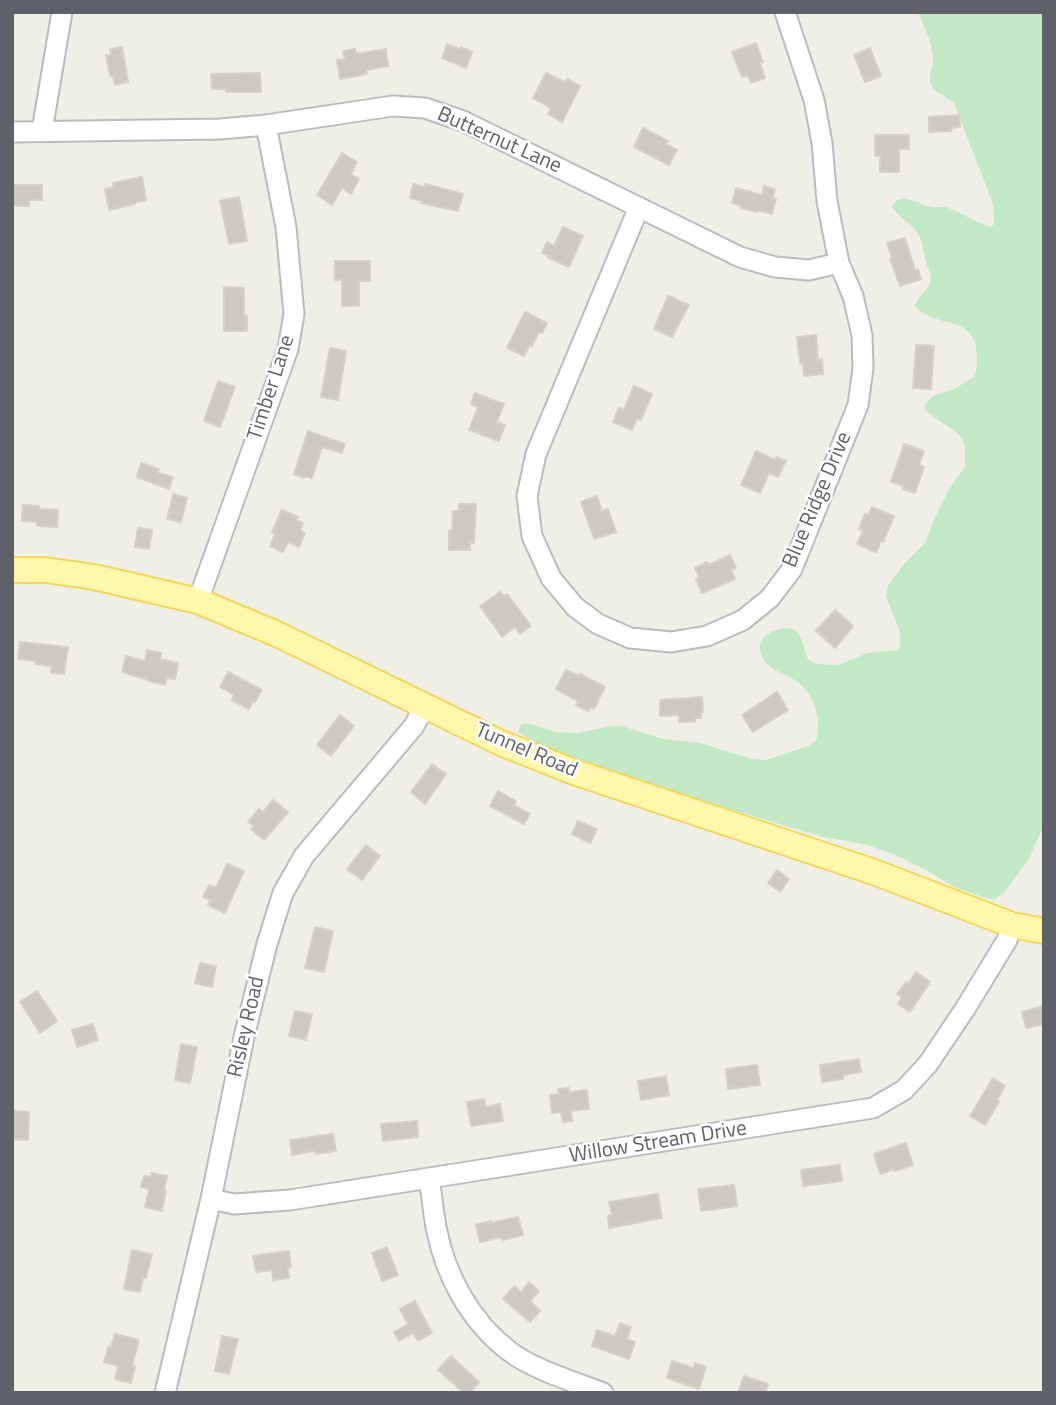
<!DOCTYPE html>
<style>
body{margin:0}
#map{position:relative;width:1056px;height:1405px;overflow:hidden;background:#f0efe6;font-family:"Titillium Web",sans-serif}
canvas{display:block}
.frame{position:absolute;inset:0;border:14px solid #5e6167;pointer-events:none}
</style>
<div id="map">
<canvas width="1056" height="1405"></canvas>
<div class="frame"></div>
</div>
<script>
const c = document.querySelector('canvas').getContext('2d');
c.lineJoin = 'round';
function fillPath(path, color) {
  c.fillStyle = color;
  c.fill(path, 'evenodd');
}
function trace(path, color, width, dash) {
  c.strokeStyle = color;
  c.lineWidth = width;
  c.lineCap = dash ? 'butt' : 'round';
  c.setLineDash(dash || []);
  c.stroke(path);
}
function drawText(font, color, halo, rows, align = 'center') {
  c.font = font + ' "Titillium Web",sans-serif';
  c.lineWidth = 5;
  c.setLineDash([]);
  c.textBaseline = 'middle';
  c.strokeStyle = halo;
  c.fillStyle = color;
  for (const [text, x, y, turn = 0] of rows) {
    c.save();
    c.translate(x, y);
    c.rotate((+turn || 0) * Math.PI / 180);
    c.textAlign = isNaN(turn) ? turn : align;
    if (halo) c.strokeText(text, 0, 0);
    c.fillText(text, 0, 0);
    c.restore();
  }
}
fillPath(new Path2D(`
 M918 12H1044V825L1028 860 1004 893 995 899 985 898 952 886 925 869 890 853 865 844 823 837 679 794 640 784 545 751 519 732V728L522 724 527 723 556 732 577 733 612 726H622L663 739 700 743 752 759 766 760 808 746 816 741C821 722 817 701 802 686 789 672 761 672 760 647 759 634 784 624 794 630 803 635 804 650 808 659L816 664 838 665 868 653 897 650 900 647V632L886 596 888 586 904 564 925 543 935 517 949 489 965 467V446L962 439 956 432 927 412 925 408 926 403 933 396 954 389 974 377C978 369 977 363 977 354 975 313 936 330 915 306 918 297 926 291 930 283 933 275 928 269 926 262 923 251 923 240 916 231 909 222 899 217 892 207 899 189 920 206 932 207 938 208 943 206 949 208 964 214 975 223 991 227L994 224 993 204 954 103C948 98 936 92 932 87 927 79 933 68 933 60 933 43 924 27 918 12Z`), '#c2e8c5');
const building = new Path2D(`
 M756 43 763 62 760 63 765 78 751 83 748 75 742 77 732 52Z
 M447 44 460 49 461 47 472 52 466 68 442 58Z
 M122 47 128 82 115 85 113 76H110L106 55H111L110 49Z
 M870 48 881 76 865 82 854 55Z
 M355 49 356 54 386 49 388 66 366 70 367 74 340 79 337 60 345 59 343 51Z
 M260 73 261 92H226V89H212L211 74Z
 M546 73 565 82 567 79 580 86 562 122 548 114 551 108 533 98Z
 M959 115 960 127 951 128V131L929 132V117Z
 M643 128 668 141 666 144 677 150 669 165 634 147Z
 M875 135H909V149H899V172H880V156H875Z
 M342 153 357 162 351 174 359 179 351 194 342 188 332 205 317 195Z
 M142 177 146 200 136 202 135 204 109 210 105 189 113 187V183Z
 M413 184 425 187V184L463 194 458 211 421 203 422 201 410 198Z
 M12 185H42V200H29V206H12Z
 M764 186 775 189 773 198 776 199 772 214 757 210V212L741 208V206L732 203 736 188 762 195Z
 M239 197 247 241 229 244 220 201Z
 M563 227 583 236 569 267 547 257 548 255 542 253 547 242 554 246Z
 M905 238 915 270 918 269 921 279 900 286 890 259 892 258 887 243Z
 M335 261H370V281H359V306H342V280H335Z
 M224 287 244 288V316H247V331H224Z
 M668 296 689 305 672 337 654 329Z
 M525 312 547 323 542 333 539 332 532 346 530 345 524 356 507 348Z
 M816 335 818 360 822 359 823 374 804 376 803 364 800 363 797 337Z
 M916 345 934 346 931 389 913 388Z
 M330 348 346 351 338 400 321 397Z
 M218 381 235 387 220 427 204 421Z
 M634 386 652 394 641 420 637 418 632 430 613 422 619 408 624 410Z
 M475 393 504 404 497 422 505 425 499 441 469 430 478 407 471 404Z
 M308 431 345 444 342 453 322 447 312 478 305 476 304 478 294 474Z
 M904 444 924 451 919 465 924 467 915 493 903 489 904 486 891 482Z
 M756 451 775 460 776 457 786 461 778 477 769 473 760 493 741 485Z
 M141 463 159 469 158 473 173 477 169 489 137 477Z
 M173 494 187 498 181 522 167 519Z
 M597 496 602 511 608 509 616 532 594 539 581 502Z
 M459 504H476L474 543H470V550H449V530H452L453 511H459Z
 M23 505 39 506V509L58 510 57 527 37 526V522L22 521Z
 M872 507 894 516 883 542 881 541 876 552 857 544 863 531 859 529 865 514 868 515Z
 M282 510 298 517 296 520 303 523 300 530 305 533 299 547 288 542 283 552 270 546 275 534 272 532Z
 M138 528 152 530 149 549 135 547Z
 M730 555 736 568 731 570 735 579 702 593 696 579 699 577 695 568 707 562 709 565Z
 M500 592 504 596 507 594 531 626 520 634 515 627 502 637 480 606Z
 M835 610 853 626 835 648 816 631Z
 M20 642 68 647 64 674 51 673 52 666 35 664V661L18 659Z
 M147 650 161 653 160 659 178 663 175 679 167 678 165 685 148 681V680L122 672 126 656 145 661Z
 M566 670 579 676 580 674 605 687 594 709 590 707 588 711 576 705 578 701 556 689Z
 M228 672 262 690 255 702 253 701 249 709 232 700 234 695 220 687Z
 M777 692 788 710 753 732 742 715Z
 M702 697 703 712H701V718H695V722H679V715L660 716V700Z
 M340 715 354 726 331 756 317 745Z
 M432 764 446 774 425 804 411 792Z
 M498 791 516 801 514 805 530 814 524 824 490 806Z
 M273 800 288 812 264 840 251 829 254 826 248 822 259 809 263 812Z
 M578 821 597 829 590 843 572 834Z
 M366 845 380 856 362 880 347 869Z
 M227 864 244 871 225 913 208 905 210 900 203 897 209 885 216 888Z
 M777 870 789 879 780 892 768 883Z
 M315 927 333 931 324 972 305 968Z
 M200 963 216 966 212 987 195 983Z
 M916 972 930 982 910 1012 898 1004 902 997 897 994 906 982 908 984Z
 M37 991 57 1021 40 1033 20 1002Z
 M1044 1006V1024L1026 1028 1022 1012Z
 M295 1011 312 1014 306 1040 289 1036Z
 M93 1024 98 1040 77 1047 72 1030Z
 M181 1044 197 1047 190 1083 175 1080Z
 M859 1059 861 1072 843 1075V1079L822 1082 820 1065Z
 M757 1065 760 1085 728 1089 726 1069Z
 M666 1076 669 1095 641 1100 638 1081Z
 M993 1078 1005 1086 997 1100 999 1102 985 1125 970 1116Z
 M569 1088V1092L587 1090 589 1109 571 1111 572 1121 563 1122 561 1112 552 1113 550 1095 559 1094 558 1089Z
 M484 1099 486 1107 500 1104 503 1121 471 1126 467 1102Z
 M13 1111 29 1112 28 1140 12 1139Z
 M417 1121 418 1137 383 1141 381 1124Z
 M333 1134 336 1151 316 1154 315 1151 292 1155 290 1140Z
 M906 1143 913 1165 895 1171 894 1169 880 1174 874 1154Z
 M840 1165 842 1181 803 1186 801 1170Z
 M151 1173 167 1176 164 1190 166 1191 162 1211 145 1207 149 1189 141 1187 144 1176 151 1177Z
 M734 1185 737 1206 701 1211 698 1189Z
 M658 1194 662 1218 609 1228 608 1216 612 1215 609 1202Z
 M518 1217 523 1235 503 1240 502 1237 480 1242 476 1225 491 1221V1223Z
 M387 1247 398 1275 382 1281 372 1253Z
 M132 1250 152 1254 146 1278H143L140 1292 124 1289Z
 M289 1251 291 1267H288L289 1278 273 1280 272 1270 256 1272 253 1256Z
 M529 1282 539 1291 530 1301 540 1311 530 1322 503 1299 514 1286 521 1292Z
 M415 1301 432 1333 418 1341 413 1333 399 1341 394 1332 408 1324 400 1309Z
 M620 1323 631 1327 627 1339 635 1342 629 1359 592 1346 597 1330 615 1336Z
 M115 1334 139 1340 132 1366 135 1367 131 1383 115 1379 118 1366 104 1362 108 1347H111Z
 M222 1336 238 1339 229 1374 215 1371Z
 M451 1356 479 1382 470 1393H464L438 1370Z
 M672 1361 694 1368 695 1363 706 1367 699 1389 667 1378Z
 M744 1376 768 1384 765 1393H738Z`);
fillPath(building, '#ccc9c3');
trace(building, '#d5d1c4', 2);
const minor = new Path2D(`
 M42 131 62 12
 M12 132 220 129 266 125 393 106 425 108 463 121 740 257 775 267 809 270 839 263
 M639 207 536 454 527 496 532 536 551 578 575 607 598 624 630 638 671 642 707 636 743 620 770 598 792 569 858 405 863 368 862 335 853 296 839 263 827 201 822 143 814 100 785 12
 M198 601 288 349 294 314 286 227 266 125
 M429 1179C432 1195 433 1211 436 1227 445 1275 470 1321 509 1351 532 1369 575 1382 603 1393
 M211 1199 234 1204 290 1200 873 1108 904 1090 928 1064 965 1009 1007 940 1012 925
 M165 1393 211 1199 244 1037 267 944 283 893 304 856 414 726 425 705`);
const major = new Path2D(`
 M12 570H46L94 577 198 601 277 634 501 743 574 772 874 872 1012 925 1044 931`);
trace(minor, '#b8bbc0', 23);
trace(major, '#f5d65a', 28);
trace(minor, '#fff', 19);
trace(major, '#fff8ac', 24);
drawText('21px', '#5e6167', '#fff', [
 ["Butternut Lane",499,141,24],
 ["Timber Lane",272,388,-72],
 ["Blue Ridge Drive",818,500,-67],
 ["Tunnel Road",526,751,23],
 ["Risley Road",247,1027,-77],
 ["Willow Stream Drive",658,1143,-9]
]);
</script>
